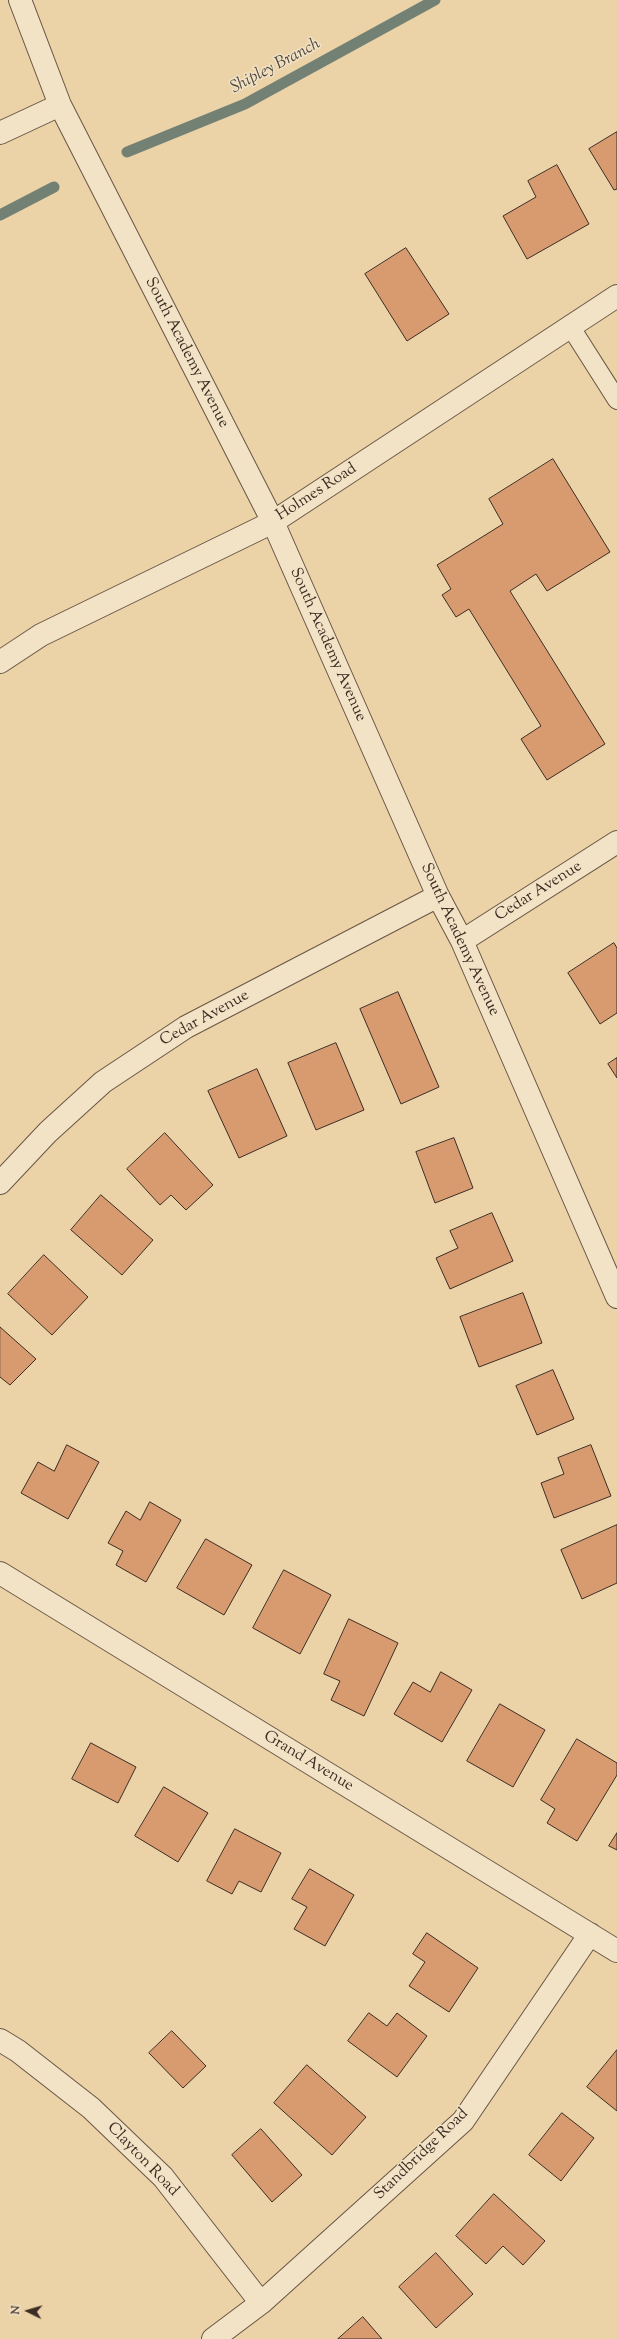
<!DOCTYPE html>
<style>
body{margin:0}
#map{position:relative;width:617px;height:2339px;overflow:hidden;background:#ebd2a7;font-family:"Sorts Mill Goudy",serif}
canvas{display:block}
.north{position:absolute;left:8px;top:2291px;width:40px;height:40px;-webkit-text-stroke:3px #f2e2c6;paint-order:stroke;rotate:275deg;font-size:11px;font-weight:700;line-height:16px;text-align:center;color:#3c2d24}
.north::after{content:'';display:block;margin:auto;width:14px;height:18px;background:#3c2d24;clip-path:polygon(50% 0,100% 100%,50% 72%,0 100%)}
</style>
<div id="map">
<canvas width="617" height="2339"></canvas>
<div class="north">N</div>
</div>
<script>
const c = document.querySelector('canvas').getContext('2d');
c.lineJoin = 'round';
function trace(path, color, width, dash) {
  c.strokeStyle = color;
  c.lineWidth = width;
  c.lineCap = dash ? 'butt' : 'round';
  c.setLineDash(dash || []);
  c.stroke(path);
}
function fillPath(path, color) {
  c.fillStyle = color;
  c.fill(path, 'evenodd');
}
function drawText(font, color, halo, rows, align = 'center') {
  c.font = font + ' "Sorts Mill Goudy",serif';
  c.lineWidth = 3;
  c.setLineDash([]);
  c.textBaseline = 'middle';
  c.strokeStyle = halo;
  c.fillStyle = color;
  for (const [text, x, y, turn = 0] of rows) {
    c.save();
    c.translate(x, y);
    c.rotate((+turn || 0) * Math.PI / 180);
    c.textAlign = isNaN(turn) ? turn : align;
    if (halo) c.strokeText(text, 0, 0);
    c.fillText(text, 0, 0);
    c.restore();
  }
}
trace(new Path2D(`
 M127 152 245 104 435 0
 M0 215 54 187`), '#738074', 11);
const building = new Path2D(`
 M617 132V189L614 190 589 149Z
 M557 165 589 224 527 259 503 216 536 197 528 181Z
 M406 248 449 314 407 341 365 274Z
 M553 459 610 552 547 591 536 574 510 591 605 744 547 780 521 739 541 726 469 609 456 617 442 595 451 589 437 565 503 524 489 499Z
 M614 943 617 948V1013L600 1024 568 973Z
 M398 992 439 1087 401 1104 360 1009Z
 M336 1043 364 1110 316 1130 288 1063Z
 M617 1058V1078L608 1064Z
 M257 1069 287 1136 239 1158 208 1091Z
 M165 1133 213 1185 186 1210 171 1195 160 1205 127 1169Z
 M454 1138 473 1188 435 1203 416 1152Z
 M101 1195 153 1240 122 1275 71 1230Z
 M492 1213 513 1261 450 1289 436 1258 458 1248 450 1231Z
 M44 1255 88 1297 52 1335 8 1294Z
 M523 1293 542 1343 479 1367 460 1317Z
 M0 1327 36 1359 10 1385 0 1377Z
 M553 1370 574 1419 537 1435 516 1386Z
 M67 1445 99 1462 68 1519 21 1493 38 1462 54 1471Z
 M591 1445 611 1496 554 1518 541 1483 564 1474 558 1458Z
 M150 1502 181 1520 146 1582 116 1565 123 1551 108 1543 126 1511 140 1520Z
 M617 1525V1583L582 1599 561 1550Z
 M206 1539 252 1565 224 1615 177 1588Z
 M284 1570 331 1595 300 1654 253 1628Z
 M349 1619 398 1643 364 1716 331 1700 340 1681 324 1674Z
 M441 1672 472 1690 442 1742 394 1714 413 1682 430 1692Z
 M500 1704 545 1730 513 1787 467 1761Z
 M577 1739 617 1763V1775L577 1841 547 1823 555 1809 541 1800Z
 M91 1743 136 1767 118 1803 72 1779Z
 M164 1787 208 1813 178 1862 135 1836Z
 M235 1829 281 1853 261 1892 239 1881 232 1894 207 1881Z
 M617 1833V1850L609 1846Z
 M310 1869 354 1895 325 1946 294 1929 307 1907 292 1899Z
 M427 1933 478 1968 449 2012 409 1986 425 1962 413 1954Z
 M369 2013 387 2026 397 2013 427 2036 397 2077 348 2041Z
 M172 2031 206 2066 183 2088 149 2053Z
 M617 2050V2111L587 2087Z
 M307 2065 366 2117 332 2155 274 2103Z
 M562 2113 594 2138 561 2181 529 2155Z
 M261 2129 302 2175 272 2202 232 2155Z
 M494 2194 545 2241 523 2265 503 2246 486 2264 456 2236Z
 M436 2253 473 2294 436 2328 399 2287Z
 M363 2317 382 2339H338Z`);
fillPath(building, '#d89b70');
trace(building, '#3c2d24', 1);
const service = new Path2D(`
 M570 326 617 400`);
const minor = new Path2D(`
 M20 0 60 105 273 522 438 896 462 941 617 1297
 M0 133 60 105
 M0 662 41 635 273 522 617 296
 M462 941 617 842
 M0 1183 48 1132 103 1082 186 1027 438 896
 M0 1573 617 1951
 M0 2040 18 2051 91 2108 163 2177 261 2303
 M213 2339 261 2303 463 2121 590 1934`);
trace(service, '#685645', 20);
trace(minor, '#685645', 24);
trace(service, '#f2e2c6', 18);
trace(minor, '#f2e2c6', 22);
drawText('16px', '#3c2d24', '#f2e2c6', [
 ["South Academy Avenue",186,353,63],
 ["Holmes Road",317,493,-33],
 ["South Academy Avenue",327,645,66],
 ["Cedar Avenue",539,892,-32],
 ["South Academy Avenue",459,940,65],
 ["Cedar Avenue",205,1019,-29],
 ["Grand Avenue",308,1762,31],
 ["Standbridge Road",422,2155,-44],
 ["Clayton Road",142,2160,46]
]);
drawText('italic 17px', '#4e493f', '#f2e2c6', [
 ["Shipley Branch",276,67,-28]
]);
</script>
